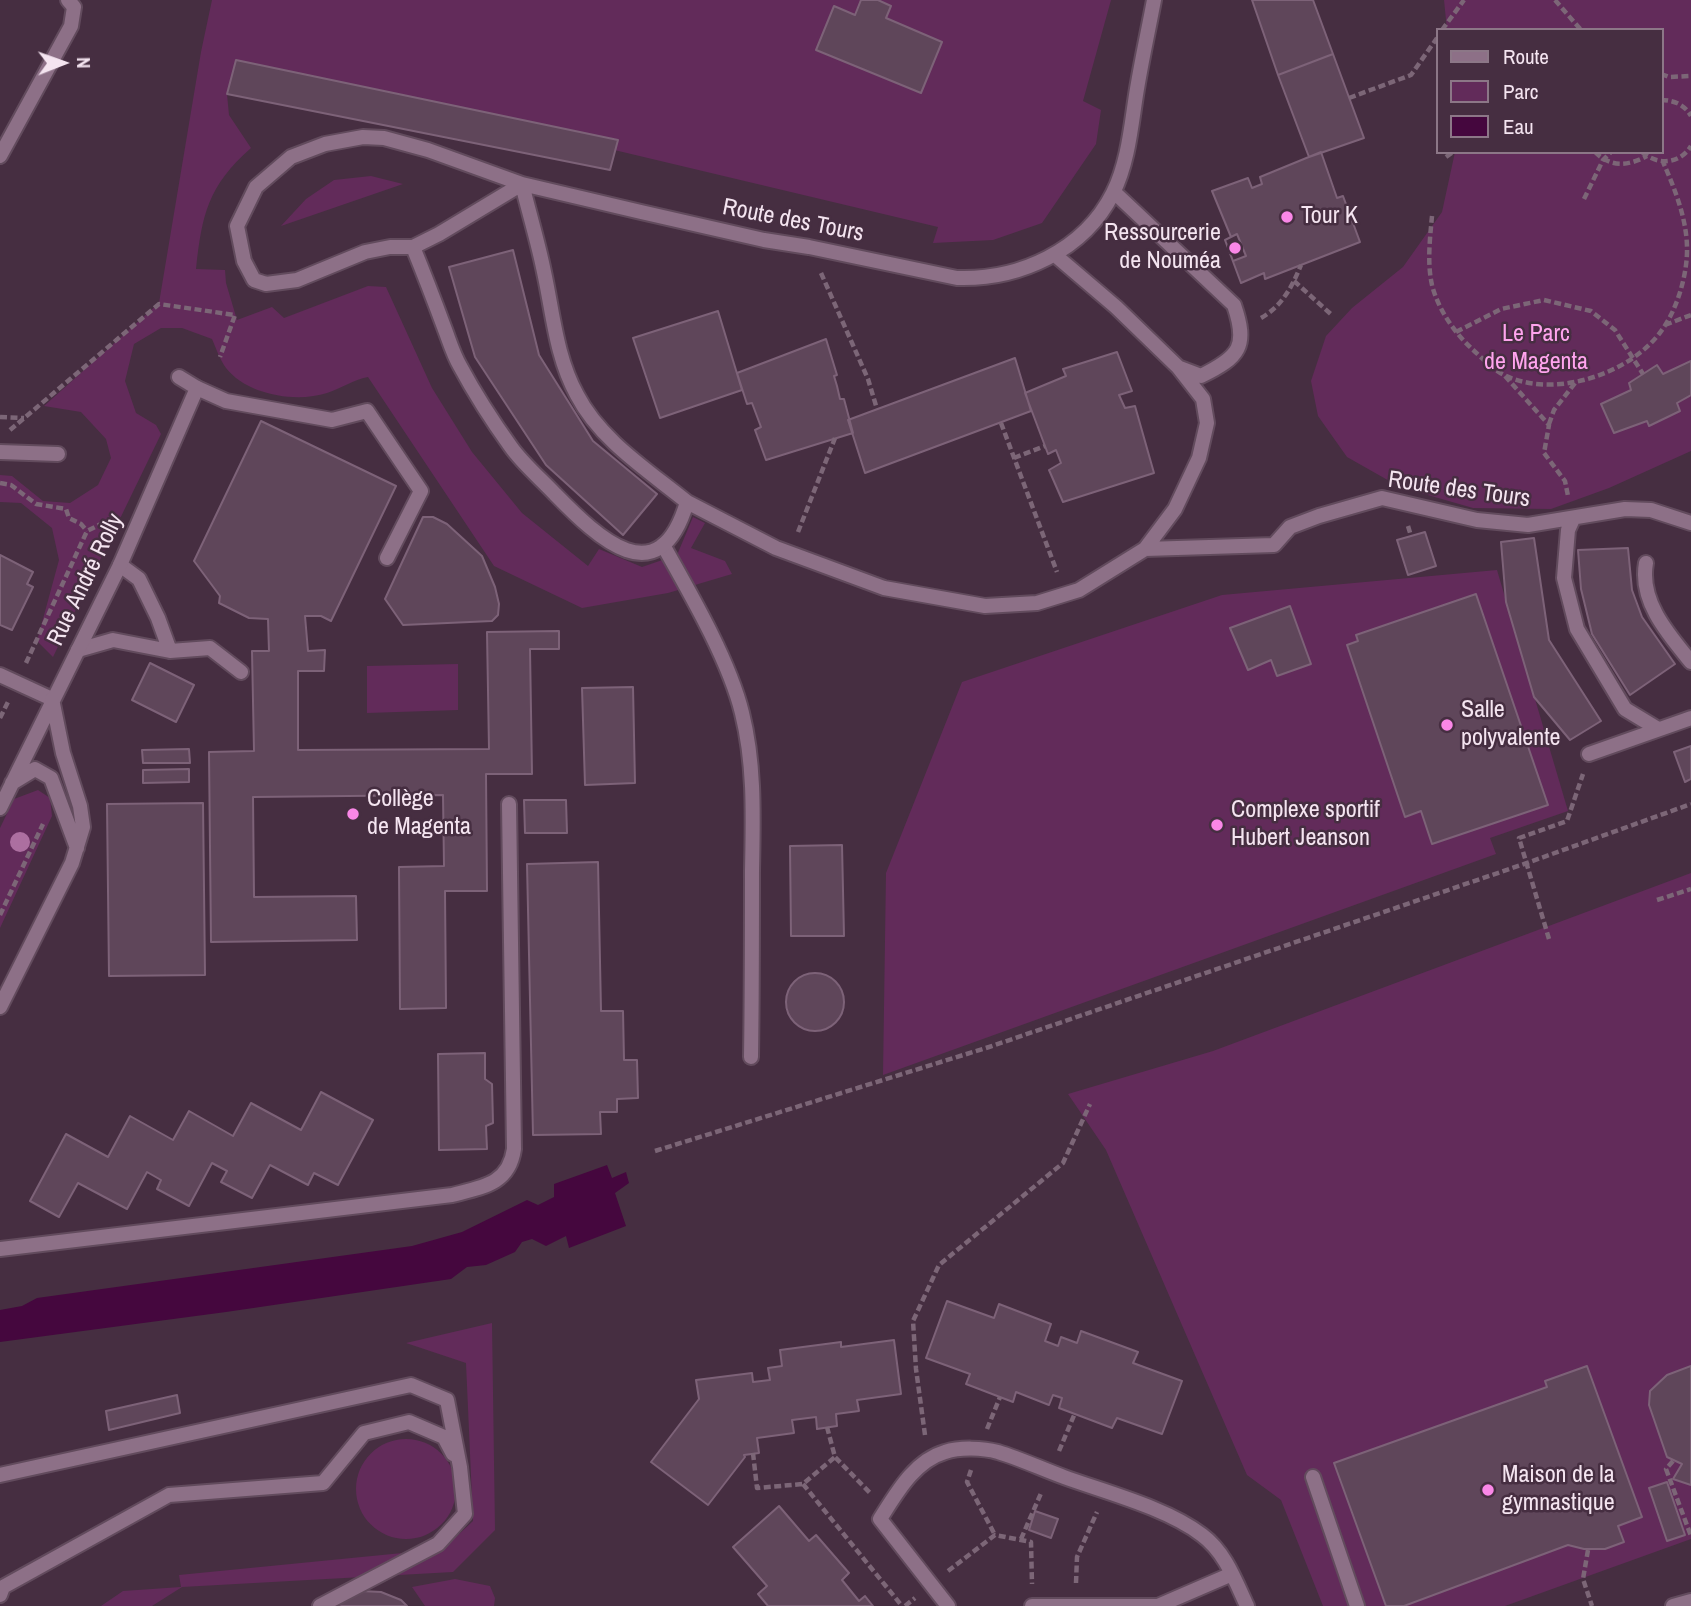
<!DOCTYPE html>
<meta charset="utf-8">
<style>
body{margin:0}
#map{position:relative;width:1691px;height:1606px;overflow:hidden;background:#462e41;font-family:"Archivo Narrow",sans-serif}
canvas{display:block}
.legend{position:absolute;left:1436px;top:28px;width:228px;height:126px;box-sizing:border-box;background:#462e41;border:2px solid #8c7787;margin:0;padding:9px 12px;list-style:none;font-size:21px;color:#f4e4f0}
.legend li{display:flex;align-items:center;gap:14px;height:35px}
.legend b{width:35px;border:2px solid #8c7787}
.north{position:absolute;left:28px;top:28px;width:70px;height:70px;-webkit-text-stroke:5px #462e41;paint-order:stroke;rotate:89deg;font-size:19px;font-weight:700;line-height:28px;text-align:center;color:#f4e4f0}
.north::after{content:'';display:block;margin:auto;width:24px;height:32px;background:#f4e4f0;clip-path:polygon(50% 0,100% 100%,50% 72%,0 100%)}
</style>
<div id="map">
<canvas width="1691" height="1606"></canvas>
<ul class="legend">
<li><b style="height:9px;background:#8d7087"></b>Route</li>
<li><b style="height:19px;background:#622b5a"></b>Parc</li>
<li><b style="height:19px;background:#45073e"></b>Eau</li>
</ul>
<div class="north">N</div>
</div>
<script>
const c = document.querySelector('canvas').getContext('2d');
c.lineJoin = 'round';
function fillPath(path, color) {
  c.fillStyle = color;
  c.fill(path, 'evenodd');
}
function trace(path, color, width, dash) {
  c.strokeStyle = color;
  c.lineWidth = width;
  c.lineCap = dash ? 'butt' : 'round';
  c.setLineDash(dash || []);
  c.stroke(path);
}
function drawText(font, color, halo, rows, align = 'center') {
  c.font = font + ' "Archivo Narrow",sans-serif';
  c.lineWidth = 5;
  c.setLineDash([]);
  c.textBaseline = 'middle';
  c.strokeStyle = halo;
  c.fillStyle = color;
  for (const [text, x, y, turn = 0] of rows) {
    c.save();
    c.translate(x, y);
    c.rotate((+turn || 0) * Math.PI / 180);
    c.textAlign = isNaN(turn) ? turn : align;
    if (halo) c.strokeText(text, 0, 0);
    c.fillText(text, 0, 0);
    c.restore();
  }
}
fillPath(new Path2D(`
 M212 0H1111L1083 101 1101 110 1096 144 1042 223 993 240 933 243 938 227 236 60 227 94 229 115 251 148C208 186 202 214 196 269L225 270 226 283 237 320 272 307 284 318 368 286 386 287 432 388 472 452 522 513 588 566 599 549 642 567 677 555 693 517 705 523 691 548 725 561 732 574 668 593 582 608 494 566 368 377C353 380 342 388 327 393 296 403 247 395 226 368 220 360 216 348 212 339L182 328H161L134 344 125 381 136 413 156 425 161 434 53 657 37 641 59 560 52 528 21 503 0 502V475L12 476 43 501 70 503 98 485 111 458 106 439 81 412 44 406 159 303 201 52Z
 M1444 0H1691V451L1609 488 1551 509 1473 508 1400 487 1347 457 1318 416 1311 381 1326 336 1352 308 1403 267 1442 212 1455 152H1661V30H1447Z
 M371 176 403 184 281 226 306 199 334 180Z
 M1497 570 1568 811 1490 838 1496 854 883 1075 886 873 962 682 1222 595Z
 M458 664V710L367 713V666Z
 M38 790 50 798 52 816 0 928V828L14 799Z
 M1691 873V1539L1505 1606H1323L1281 1500 1247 1475 1106 1150 1068 1094 1213 1051Z
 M492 1323 495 1530 453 1572 182 1587 152 1606H101L123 1591 181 1587 179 1575 443 1549 473 1521 466 1363 406 1343Z
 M356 1489a50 50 0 1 1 100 0a50 50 0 1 1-100 0Z
 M455 1579 490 1586 495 1598 494 1606H425L412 1587Z`), '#622b5a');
fillPath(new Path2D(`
 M607 1165 612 1178 626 1172 629 1183 615 1193 626 1226 569 1248 566 1236 546 1246 532 1239 522 1242 515 1252 486 1265 467 1267 451 1279 226 1312 0 1342V1310L22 1306 37 1298 412 1246 462 1232 527 1200 538 1205 554 1197V1184Z`), '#45073e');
const building = new Path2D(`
 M861 0H878L891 6 886 18 942 42 921 93 816 50 834 6 855 15Z
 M1252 0H1313L1333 54 1278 75Z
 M1333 54 1364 138 1309 157 1278 75Z
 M236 60 618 140 610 170 227 94Z
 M1321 152 1337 198 1343 196 1360 242 1265 279 1264 273 1241 283 1225 240 1231 237 1212 191 1248 178 1252 188 1262 184 1260 177Z
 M1237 234 1246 256 1233 261 1225 240Z
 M513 250 539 355 593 441 657 494 623 535 546 465 475 357 449 267Z
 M718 311 742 390 660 418 633 338Z
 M826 339 837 375 834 376 837 386 840 399H844L853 433 766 460 755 430 761 427 752 403 747 404 737 373Z
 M1117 352 1132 391 1119 395 1125 408 1135 406 1154 473 1063 502 1049 470 1061 463 1056 450 1048 454 1025 393 1066 376 1063 369Z
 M1015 358 1031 411 865 473 848 420Z
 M1691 361V395L1677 403 1680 411 1649 426 1647 421 1614 433 1601 404 1631 390 1629 383 1657 365 1663 374Z
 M261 421 396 486 331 621 321 616H305L308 651 325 650 324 671H298V750L489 749 487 632 559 631V649H530L532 774H486L487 891H445L446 1008 400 1009 399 867 444 866 443 795 253 797 254 897 356 896 357 940 211 942 209 752 254 751 252 651H269L268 619 249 618 219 603 220 596 194 561Z
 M423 517H433L447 524 482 556 495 587 499 604 498 615 492 621 403 625 385 599Z
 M1425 532 1436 566 1408 575 1397 540Z
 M1534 538 1549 640 1601 721 1570 740 1534 697 1506 602 1501 542Z
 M1628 548 1632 590 1642 617 1675 664 1630 695 1592 634 1581 589 1578 550Z
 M0 555 33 572 27 584 33 587 12 630 0 625Z
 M1476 594 1548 805 1432 844 1421 811 1405 817 1347 645 1358 641 1356 635Z
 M1290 606 1311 664 1277 676 1271 660 1248 670 1230 628Z
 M150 663 194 685 176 722 132 700Z
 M633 687 635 783 585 785 582 688Z
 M1691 746V779L1685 782 1674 752Z
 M189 749 190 763H143L142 750Z
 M189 769V782L143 783V770Z
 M524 800H566L567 833H525Z
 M203 803 205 975 109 976 107 804Z
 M842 845 844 936H791L790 846Z
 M598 862 601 1011H623L624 1060H637L638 1098 617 1099V1112H600L601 1134 533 1135 527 864Z
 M786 1002a29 29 0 1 1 58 0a29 29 0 1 1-58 0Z
 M485 1053V1079L492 1084 493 1123 486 1126 487 1149 439 1150 438 1054Z
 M321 1092 373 1120 338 1185 314 1173 308 1185 270 1165 252 1198 221 1182 227 1171 212 1163 189 1206 157 1189 161 1180 147 1172 127 1209 78 1183 59 1217 30 1201 66 1134 108 1157 130 1116 173 1140 189 1111 233 1136 251 1103 301 1130Z
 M947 1301 994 1318 999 1304 1051 1324 1045 1341 1058 1346 1061 1337 1077 1343 1081 1331 1138 1352 1133 1363 1182 1381 1162 1434 1117 1418 1112 1428 1059 1408 1062 1398 1053 1395 1049 1405 1016 1392 1013 1402 966 1384 970 1374 926 1358Z
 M894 1340 901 1394 857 1400 859 1411 836 1414 837 1426 817 1429 816 1417 792 1420 794 1433 757 1438 759 1453 744 1455 745 1457 708 1505 651 1462 699 1399 696 1380 752 1373 753 1382 770 1380 768 1368 782 1366 780 1350 841 1342V1347Z
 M1587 1366 1642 1517 1618 1526 1624 1542 1605 1549H1584L1568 1545 1404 1606H1386L1334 1463 1547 1387 1545 1381Z
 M1691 1366V1485L1673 1479 1682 1464 1667 1457 1649 1405 1650 1391 1667 1375Z
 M177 1395 180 1413 109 1430 106 1411Z
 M1667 1482 1685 1535 1667 1541 1649 1488Z
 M779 1506 809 1541 816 1535 849 1573 842 1580 859 1601 865 1596 873 1606H768L758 1594 767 1586 733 1547Z
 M1035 1511 1058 1519 1051 1538 1029 1530Z
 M361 1591 381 1592 401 1600 407 1606H329Z`);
fillPath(building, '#5f465a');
trace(building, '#7d6278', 2);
const service = new Path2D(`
 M197 388 226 401 332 420 367 411 421 491 387 558
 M663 545C690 593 729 660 742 713 755 765 753 818 752 871 752 933 752 995 751 1057
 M120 565 139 579 158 618 170 651
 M78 650 113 640 170 651 210 648 241 672
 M0 675 52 699
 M0 1249 452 1195C483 1187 509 1184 514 1149L509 804
 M0 1475 411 1385 447 1400 460 1467 465 1514 438 1544 320 1606
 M1313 1477 1357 1606
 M0 1595 3 1587 169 1495 323 1483 364 1433 409 1422 444 1437 453 1454
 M948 1606 880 1519C896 1494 914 1461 945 1452 960 1447 983 1448 998 1452 1021 1459 1042 1469 1064 1477 1105 1492 1167 1508 1202 1535 1225 1552 1235 1580 1247 1606
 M1032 1606H1158L1232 1574
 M1673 1606 1691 1601`);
const minor = new Path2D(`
 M0 156 71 26 74 7 68 0
 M522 184 439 234 413 247H390L365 252 297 280 266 284 254 280 244 261 237 226 256 187 291 157 325 144 363 137 384 138 428 150 522 184 641 212 764 240 809 247 957 278C1019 280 1084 251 1113 193 1128 163 1131 127 1136 95 1141 63 1148 32 1154 0
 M1114 192 1234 305C1248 346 1240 357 1201 376L1180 368
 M413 247C424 274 434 300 444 327 449 340 453 354 460 366 475 394 493 422 511 447 523 464 541 479 555 494 598 538 659 597 687 502 649 471 600 440 577 395 556 357 553 313 544 272 538 242 529 213 522 184
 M0 452 58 454
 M687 502 776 548 884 588 985 606 1037 603 1079 590 1145 549 1175 509 1199 458 1207 423 1203 399 1178 367 1116 307 1055 255
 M1573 519 1568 530 1564 578 1577 629 1625 709 1658 729
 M1145 549 1274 545 1290 527 1319 516 1382 498 1477 520 1528 525 1625 509 1651 510 1691 523
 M1646 563C1639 601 1668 634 1691 662
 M1589 754 1691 718
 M12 783 35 769 51 778 77 848
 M0 808 120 565 197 388 179 377
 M0 1007 72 863 83 827 80 806 63 753 52 699`);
trace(service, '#624b5d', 18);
trace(minor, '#624b5d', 18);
trace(new Path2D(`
 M1555 0 1581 30
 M1442 30 1464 0
 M1661 74 1669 77 1691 76
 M1349 98 1411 75 1437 38
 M1661 100C1674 100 1685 105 1691 116
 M1595 152C1611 168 1628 166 1647 156
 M1642 152C1658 166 1680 164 1691 146
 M1446 157 1453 152
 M1584 199 1603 160 1611 152
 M1432 216C1430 238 1427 263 1432 285 1438 309 1454 332 1471 348 1481 357 1492 369 1504 375 1553 399 1627 375 1659 334 1674 315 1683 288 1686 265 1691 229 1677 194 1663 162
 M821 273 868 379 877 409
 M1294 281 1333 316
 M1261 318C1282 306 1292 287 1301 265
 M1665 325 1691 315
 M1456 332 1501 309 1544 300 1591 311 1615 330 1643 374
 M1505 376 1549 425 1544 453 1565 481 1568 496
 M0 417 24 418
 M1001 423 1057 572
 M1549 424 1554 410 1575 383
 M10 430 159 304 235 315 220 357
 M1014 458 1045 446
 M0 483 11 485 36 504 66 509 69 518 81 524 87 531
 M1408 526 1411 536
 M798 532 835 438
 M26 663 87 531 113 518
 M0 718 8 702
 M1657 900 1691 889
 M0 915 43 824
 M1549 939 1519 838 1567 821 1583 774
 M655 1151 989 1047 1527 863 1691 804
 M827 1427 835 1457 871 1494
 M987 1429 1000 1397
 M925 1435 916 1369 913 1321 939 1265 1063 1163 1090 1104
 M1059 1451 1075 1413
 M753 1453 757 1488 803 1484 835 1457
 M1673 1461 1666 1469 1691 1536
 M971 1470 967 1482 995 1535
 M803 1484 902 1606
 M1021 1539 1042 1491
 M1588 1550 1583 1579 1592 1606
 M948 1571 995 1535 1031 1542 1032 1584
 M1076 1583 1077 1557 1097 1512
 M905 1606 915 1598`), '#7c6677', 4.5, [7, 3.5]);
trace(service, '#8d7087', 14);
trace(minor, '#8d7087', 14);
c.fillStyle = '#ac6fa0';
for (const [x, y] of [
 [20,842]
]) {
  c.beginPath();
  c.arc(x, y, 10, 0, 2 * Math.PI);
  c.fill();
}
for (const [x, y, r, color] of [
 [1287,217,7,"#fa87e7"],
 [1235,248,7,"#fa87e7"],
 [1447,725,7,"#fa87e7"],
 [353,814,7,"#fa87e7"],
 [1217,825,7,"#fa87e7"],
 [1488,1490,7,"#fa87e7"]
]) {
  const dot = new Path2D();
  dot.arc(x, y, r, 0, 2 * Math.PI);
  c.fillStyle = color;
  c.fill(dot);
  trace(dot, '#462e41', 2.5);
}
drawText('24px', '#f4e4f0', '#462e41', [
 ["Tour K",1301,217],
 ["Ressourcerie",1221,234,"right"],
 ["de Nouméa",1221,262,"right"],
 ["Salle",1461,711],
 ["polyvalente",1461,739],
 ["Collège",367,800],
 ["de Magenta",367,828],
 ["Complexe sportif",1231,811],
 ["Hubert Jeanson",1231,839],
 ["Maison de la",1502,1476],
 ["gymnastique",1502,1504]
], 'left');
drawText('24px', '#f4e4f0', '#462e41', [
 ["Route des Tours",793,221,11],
 ["Route des Tours",1459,490,8],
 ["Rue André Rolly",86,580,-64]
]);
drawText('24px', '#ffa4ee', '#462e41', [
 ["Le Parc",1536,335],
 ["de Magenta",1536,363]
]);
</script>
